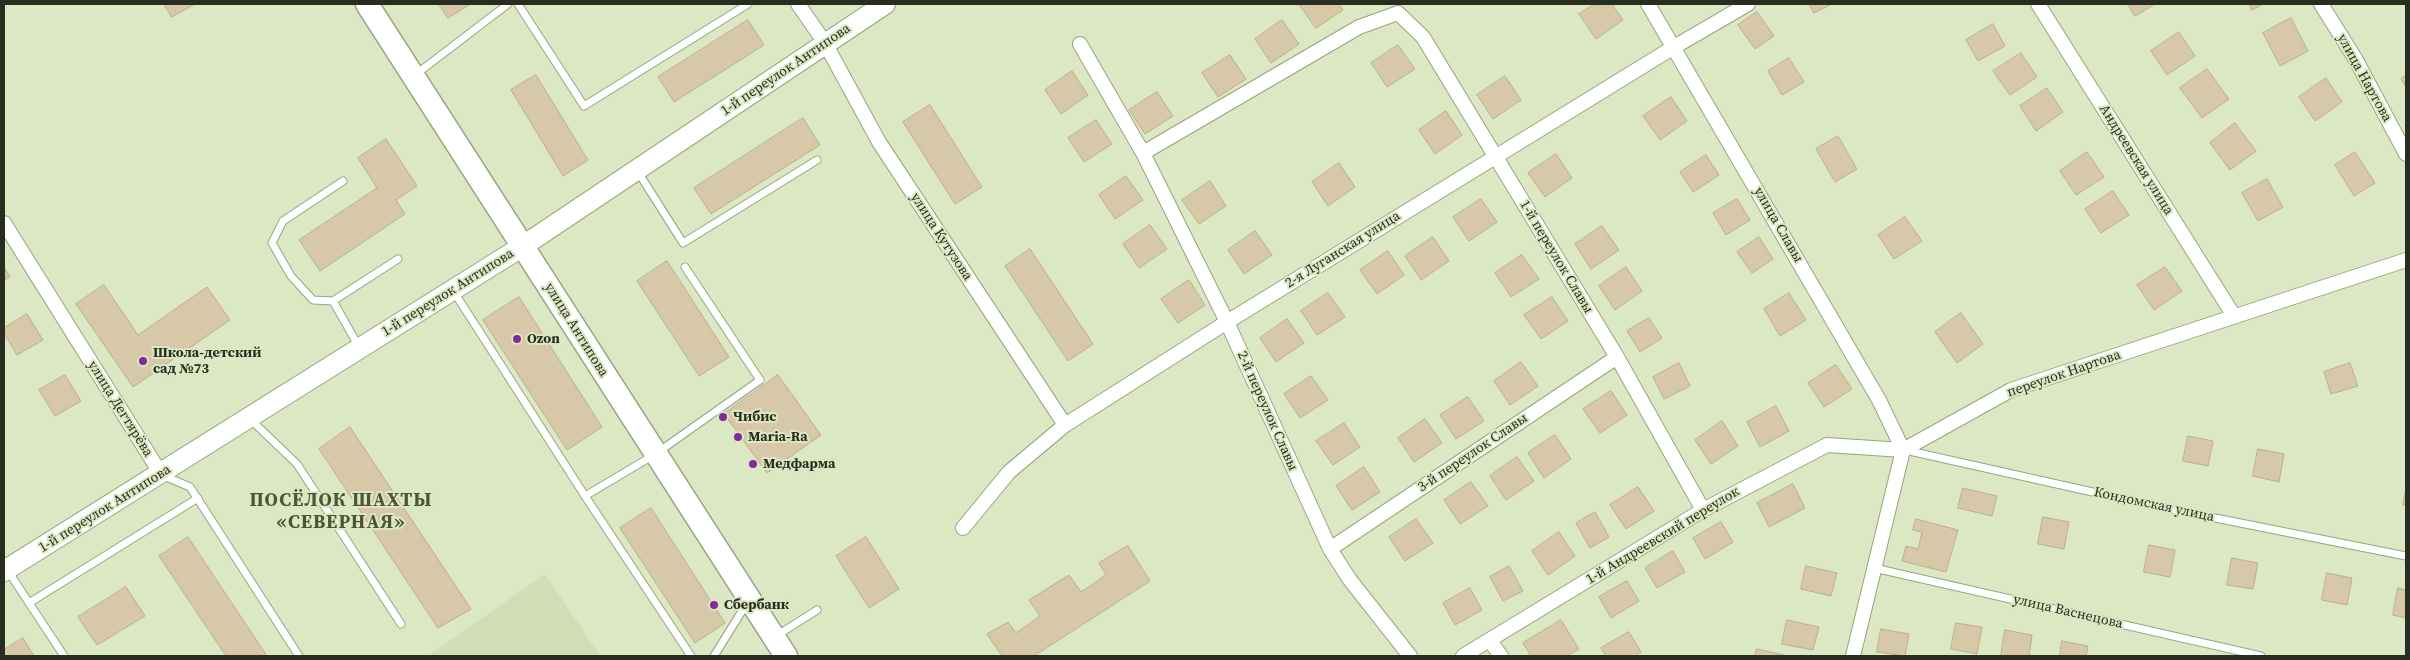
<!DOCTYPE html>
<meta charset="utf-8">
<style>
body{margin:0}
#map{position:relative;width:2410px;height:660px;overflow:hidden;background:#dce7c3;font-family:"Source Serif 4",serif}
canvas{display:block}
.frame{position:absolute;inset:0;border:5px solid #292d20;pointer-events:none}
</style>
<div id="map">
<canvas width="2410" height="660"></canvas>
<div class="frame"></div>
</div>
<script>
const c = document.querySelector('canvas').getContext('2d');
c.lineJoin = 'round';
function fillPath(path, color) {
  c.fillStyle = color;
  c.fill(path, 'evenodd');
}
function trace(path, color, width, dash) {
  c.strokeStyle = color;
  c.lineWidth = width;
  c.lineCap = dash ? 'butt' : 'round';
  c.setLineDash(dash || []);
  c.stroke(path);
}
function drawText(font, color, halo, rows, align = 'center') {
  c.font = font + ' "Source Serif 4",serif';
  c.lineWidth = 4;
  c.setLineDash([]);
  c.textBaseline = 'middle';
  c.strokeStyle = halo;
  c.fillStyle = color;
  for (const [text, x, y, turn = 0] of rows) {
    c.save();
    c.translate(x, y);
    c.rotate((+turn || 0) * Math.PI / 180);
    c.textAlign = isNaN(turn) ? turn : align;
    if (halo) c.strokeText(text, 0, 0);
    c.fillText(text, 0, 0);
    c.restore();
  }
}
fillPath(new Path2D(`
 M545 574 600 656H428Z`), '#d1deb3');
const building = new Path2D(`
 M164 4H195L172 17Z
 M439 4H468L469 5 448 18Z
 M1299 4H1339L1343 10 1316 28Z
 M1595 4H1612L1623 20 1596 39 1579 14Z
 M1809 4H1832L1814 13Z
 M2128 4H2155L2135 16Z
 M2249 4H2263L2252 10Z
 M1757 12 1774 36 1755 49 1738 25Z
 M2291 18 2308 51 2280 66 2263 33Z
 M748 20 764 45 674 102 658 77Z
 M1282 20 1299 44 1271 63 1255 39Z
 M1993 24 2005 46 1978 61 1966 40Z
 M2179 32 2195 56 2167 75 2151 51Z
 M1398 45 1415 69 1387 87 1371 63Z
 M2021 53 2037 77 2010 95 1993 71Z
 M1230 55 1246 79 1218 97 1202 73Z
 M1789 58 1804 82 1782 95 1768 71Z
 M2207 69 2229 99 2202 118 2180 88Z
 M1072 71 1088 95 1061 114 1045 90Z
 M536 75 588 160 563 176 511 90Z
 M2406 75V87L2401 79Z
 M1505 76 1521 100 1493 119 1477 95Z
 M2326 78 2342 102 2315 121 2299 97Z
 M2047 88 2063 112 2036 131 2020 106Z
 M1157 92 1173 116 1145 134 1129 110Z
 M1671 97 1687 121 1660 140 1643 116Z
 M930 105 982 187 955 204 903 122Z
 M1446 111 1462 135 1435 154 1419 130Z
 M803 118 820 145 711 214 694 188Z
 M1096 120 1112 144 1084 162 1068 138Z
 M2235 123 2256 151 2230 170 2210 143Z
 M1838 136 1857 169 1835 182 1816 149Z
 M386 139 417 186 396 200 405 214 320 271 299 240 377 188 358 158Z
 M2087 152 2104 177 2076 195 2060 171Z
 M2355 152 2375 183 2354 196 2335 165Z
 M1556 154 1572 178 1545 197 1528 173Z
 M1706 155 1719 175 1693 192 1680 172Z
 M1339 163 1355 187 1328 206 1312 182Z
 M1126 176 1143 200 1115 219 1099 195Z
 M2267 179 2283 207 2258 221 2242 193Z
 M1210 181 1226 206 1199 224 1182 200Z
 M2113 191 2129 215 2101 233 2085 209Z
 M1481 199 1497 222 1469 241 1453 217Z
 M1737 199 1750 220 1726 235 1713 213Z
 M1905 217 1922 241 1894 259 1878 235Z
 M1150 225 1167 249 1139 268 1123 244Z
 M1602 226 1619 250 1591 269 1575 244Z
 M1255 231 1272 255 1244 274 1228 250Z
 M1433 237 1449 261 1421 280 1405 256Z
 M1759 237 1773 259 1752 273 1737 252Z
 M1030 249 1093 344 1068 361 1005 266Z
 M1388 251 1404 275 1377 294 1360 270Z
 M1522 255 1539 279 1511 297 1495 273Z
 M667 261 729 357 699 376 637 281Z
 M4 267 10 277 4 280Z
 M1626 267 1642 291 1615 310 1599 286Z
 M2165 267 2182 291 2154 310 2137 285Z
 M1189 280 1205 305 1178 323 1161 299Z
 M104 285 138 335 207 287 230 320 133 387 76 304Z
 M1328 293 1345 317 1317 335 1301 311Z
 M1789 293 1806 320 1780 336 1764 309Z
 M519 297 602 427 567 450 483 320Z
 M1552 297 1568 321 1541 339 1524 315Z
 M1961 313 1983 344 1957 363 1935 332Z
 M27 314 43 340 17 355 4 333V328Z
 M1649 318 1662 338 1640 352 1627 331Z
 M1287 319 1304 343 1276 362 1260 338Z
 M1521 362 1538 386 1510 405 1494 381Z
 M1679 363 1690 386 1664 399 1653 377Z
 M2350 363 2358 386 2331 394 2324 372Z
 M1836 365 1852 389 1824 407 1808 383Z
 M65 375 81 401 55 416 39 390Z
 M778 375 821 435 767 473 724 414Z
 M1311 376 1328 400 1300 418 1284 394Z
 M1611 391 1627 415 1600 433 1583 409Z
 M1468 397 1484 421 1456 439 1440 415Z
 M1776 406 1789 431 1760 447 1747 422Z
 M1425 419 1442 443 1414 462 1398 438Z
 M1722 421 1738 446 1711 464 1695 440Z
 M1344 423 1360 447 1333 465 1316 441Z
 M350 427 471 609 438 628 319 449Z
 M1555 435 1571 459 1544 478 1528 453Z
 M2188 436 2213 441 2208 466 2183 461Z
 M2258 449 2284 454 2279 482 2253 476Z
 M1517 457 1534 481 1506 500 1490 476Z
 M1364 467 1380 492 1352 510 1336 486Z
 M1471 482 1488 506 1460 524 1444 500Z
 M1793 484 1805 508 1769 527 1757 503Z
 M1638 487 1654 511 1626 529 1610 505Z
 M1963 488 1997 496 1992 516 1958 508Z
 M2406 489V505H2403Z
 M651 508 725 623 695 643 620 528Z
 M1595 512 1609 537 1590 548 1576 523Z
 M2043 517 2069 522 2064 549 2038 544Z
 M1416 519 1433 543 1405 561 1389 537Z
 M1916 519 1958 530 1946 572 1902 561 1906 546 1918 549 1922 532 1913 530Z
 M1721 522 1733 542 1705 559 1693 538Z
 M1559 532 1575 556 1548 575 1532 551Z
 M188 537 267 656H226L159 556Z
 M866 537 899 589 869 608 836 556Z
 M2149 545 2175 550 2170 577 2144 572Z
 M1128 546 1150 581 1034 656H1002L987 634 1008 622 1016 633 1040 616 1029 600 1069 575 1081 592 1106 575 1099 563Z
 M1673 551 1685 572 1657 588 1645 568Z
 M2232 558 2258 563 2253 589 2227 585Z
 M1509 566 1523 591 1503 601 1490 577Z
 M1806 566 1837 573 1831 596 1801 589Z
 M2327 573 2352 578 2347 605 2322 600Z
 M1627 581 1639 601 1611 618 1599 597Z
 M126 587 145 616 97 645 78 617Z
 M1470 588 1482 610 1455 625 1443 603Z
 M2398 588 2406 590V618L2393 615Z
 M1561 620 1579 649 1567 656H1531L1523 643Z
 M1787 620 1819 627 1813 650 1782 644Z
 M1956 623 1982 627 1977 654 1951 649Z
 M1881 629 1909 634 1905 656 1877 652Z
 M2005 630 2032 635 2029 656H2001Z
 M1629 632 1641 652 1634 656H1606L1601 648Z
 M23 638 34 656H4V650Z
 M2062 641 2088 646 2086 656H2060Z
 M1757 649 1788 656H1755Z`);
fillPath(building, '#d7c9a7');
trace(building, '#bbae8c', 1);
const service = new Path2D(`
 M518 4 584 106 748 4
 M415 75 508 4
 M638 172 683 243 817 160
 M454 292 585 496 691 656
 M333 301 313 300 291 276 272 243 283 221 343 181
 M359 347 333 301 398 259
 M250 419 297 464 401 624
 M1905 450 2155 506 2406 556
 M162 475 190 487 299 656
 M585 496 654 455 760 380 685 267
 M1874 568 2261 656
 M8 571 64 656
 M29 603 198 498
 M776 636 817 610
 M714 656 747 603`);
const minor = new Path2D(`
 M798 4 825 43 879 142 1065 425
 M2038 4 2234 316
 M2321 4 2356 60 2406 154
 M1080 44 1143 153 1227 322 1330 549 1350 580 1410 656
 M1143 153 1359 27 1398 13 1423 37 1617 357 1703 510
 M4 223 161 474
 M963 528 1009 472 1065 425 1227 322 1674 47 1748 4
 M1330 549 1617 357
 M1490 641 1501 656
 M1463 656 1703 510 1827 445 1903 450 1879 400 1648 4
 M1853 656 1903 450 2011 390 2406 260`);
const secondary = new Path2D(`
 M4 571 523 246 885 4`);
const primary = new Path2D(`
 M367 4 786 656`);
trace(service, '#99a381', 9);
trace(minor, '#99a381', 16);
trace(secondary, '#99a381', 22);
trace(primary, '#99a381', 25);
trace(service, '#fff', 7);
trace(minor, '#fff', 14);
trace(secondary, '#fff', 20);
trace(primary, '#fff', 22);
for (const [x, y, r, color] of [
 [517,339,5,"#812b99"],
 [143,361,5,"#812b99"],
 [723,417,5,"#812b99"],
 [738,437,5,"#812b99"],
 [753,464,5,"#812b99"],
 [714,605,5,"#812b99"]
]) {
  const dot = new Path2D();
  dot.arc(x, y, r, 0, 2 * Math.PI);
  c.fillStyle = color;
  c.fill(dot);
  trace(dot, '#dce7c3', 2);
}
drawText('14px', '#292d20', '#dce7c3', [
 ["1-й переулок Антипова",786,70,-34],
 ["улица Нартова",2364,78,61],
 ["Андреевская улица",2136,160,58],
 ["улица Славы",1778,225,60],
 ["улица Кутузова",941,237,57],
 ["2-я Луганская улица",1343,250,-32],
 ["1-й переулок Славы",1556,257,59],
 ["1-й переулок Антипова",448,293,-32],
 ["улица Антипова",576,330,58],
 ["переулок Нартова",2064,374,-19],
 ["улица Дегтярёва",120,409,58],
 ["2-й переулок Славы",1267,411,66],
 ["3-й переулок Славы",1473,453,-34],
 ["Кондомская улица",2154,505,12],
 ["1-й переулок Антипова",105,509,-32],
 ["1-й Андреевский переулок",1663,536,-31],
 ["улица Васнецова",2068,612,13]
]);
drawText('bold 14px', '#292d20', '#dce7c3', [
 ["Ozon",527,339],
 ["Школа-детский",153,353],
 ["сад №73",153,369],
 ["Чибис",733,417],
 ["Maria-Ra",748,437],
 ["Медфарма",763,464],
 ["Сбербанк",724,605]
], 'left');
c.letterSpacing = '1px';
drawText('bold 19px', '#4d5537', '#dce7c3', [
 ["ПОСЁЛОК ШАХТЫ",341,501],
 ["«СЕВЕРНАЯ»",341,523]
]);
c.letterSpacing = '0px';
</script>
